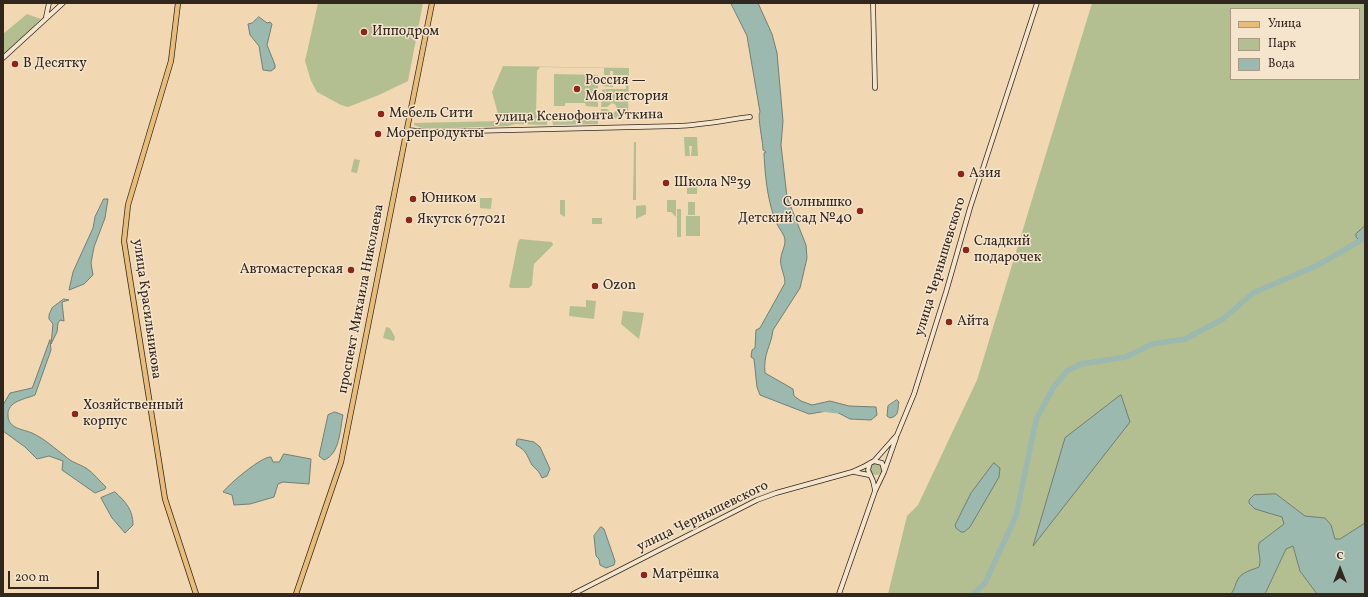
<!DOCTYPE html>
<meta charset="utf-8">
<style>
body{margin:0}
#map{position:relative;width:1368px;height:597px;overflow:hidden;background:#f1d7b2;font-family:Vollkorn,serif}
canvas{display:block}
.frame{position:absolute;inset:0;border:4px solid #32271f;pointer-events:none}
.legend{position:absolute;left:1230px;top:8px;width:130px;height:72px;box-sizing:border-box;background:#f6e5cd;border:1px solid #a89987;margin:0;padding:5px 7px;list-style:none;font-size:12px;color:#32271f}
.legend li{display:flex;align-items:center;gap:8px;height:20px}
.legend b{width:20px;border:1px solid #a89987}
.north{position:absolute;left:1320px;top:549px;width:40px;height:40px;-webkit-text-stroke:3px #f6e5cd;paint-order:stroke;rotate:0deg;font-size:11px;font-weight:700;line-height:16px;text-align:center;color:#32271f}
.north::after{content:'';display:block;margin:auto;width:14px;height:18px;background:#32271f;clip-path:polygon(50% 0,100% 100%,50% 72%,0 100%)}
.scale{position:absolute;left:8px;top:571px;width:91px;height:18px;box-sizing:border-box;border:2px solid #32271f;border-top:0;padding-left:5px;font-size:12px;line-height:14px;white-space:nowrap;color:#32271f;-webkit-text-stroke:3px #f6e5cd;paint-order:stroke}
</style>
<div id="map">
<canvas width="1368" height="597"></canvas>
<div class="frame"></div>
<ul class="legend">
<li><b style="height:5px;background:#e8bc79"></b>Улица</li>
<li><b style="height:11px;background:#b4bf91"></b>Парк</li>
<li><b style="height:11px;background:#9bb9ae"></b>Вода</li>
</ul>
<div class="north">С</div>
<div class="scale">200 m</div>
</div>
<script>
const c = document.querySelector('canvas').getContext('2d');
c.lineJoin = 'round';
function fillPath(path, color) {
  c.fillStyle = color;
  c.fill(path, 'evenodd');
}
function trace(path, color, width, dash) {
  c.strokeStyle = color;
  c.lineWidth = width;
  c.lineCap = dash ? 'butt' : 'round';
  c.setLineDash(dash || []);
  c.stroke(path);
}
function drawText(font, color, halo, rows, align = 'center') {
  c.font = font + ' Vollkorn,serif';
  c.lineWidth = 3;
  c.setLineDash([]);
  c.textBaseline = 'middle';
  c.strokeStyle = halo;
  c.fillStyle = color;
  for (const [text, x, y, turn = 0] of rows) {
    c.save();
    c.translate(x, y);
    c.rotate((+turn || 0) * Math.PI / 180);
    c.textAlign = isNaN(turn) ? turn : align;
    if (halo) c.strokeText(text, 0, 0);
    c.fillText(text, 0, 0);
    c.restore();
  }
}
fillPath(new Path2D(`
 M318 3H423L408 81 379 95 348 107 341 105 317 92 311 81 305 61Z
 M1092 3H1365V594H888L907 516 918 505 977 380ZM1231 9H1359V79H1231Z
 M27 14 41 19 3 55V34Z
 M503 66 629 68 628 113 612 120 601 119V109H607L612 113 615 112 617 108 615 104 612 103 607 107H601L602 90 605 89 606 94V89H626V75H613V71H610V75H604V68L540 67 537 71 536 115 548 116 547 125 515 124 508 126 425 129 414 125V123L500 121 492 92Z
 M554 74 598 75V107L586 106 585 103H565V106H554Z
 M603 77H624L625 82H613V87L602 86Z
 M579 115H596L598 119H577Z
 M552 119 598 120V124L553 125Z
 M684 137H697L698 156H691L692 146H689L690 156H685Z
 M634 142H636V200H633Z
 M354 159 360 160 357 173 351 172Z
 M687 183H697V194H687Z
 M480 198H492L491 209 480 208Z
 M560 200H565V217L560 214Z
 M667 200H676V217L671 212H667Z
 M688 202H695V215H688Z
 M645 205 646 207V214L636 219V206Z
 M677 209H681V237H677Z
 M686 216H700V236H686Z
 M592 218H602V224H592Z
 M520 239 552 242 553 245 534 264 532 285 529 288H511L509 287 518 242Z
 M586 300 596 301 594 319 569 316 570 306 586 307Z
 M623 311 644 313 639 339 621 324Z
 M386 327 390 328 395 337 394 341 383 338Z
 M870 469a6 6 0 1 1 12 0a6 6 0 1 1-12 0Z`), '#b4bf91');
const water = new Path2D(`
 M731 3H758L772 34 777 53 783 121 781 145 787 197 806 245 807 258 800 288 773 330C771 347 763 353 765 373L793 389 794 396 801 401 812 405 830 401 849 406 876 407 877 415 871 420 850 419 833 410 809 414 760 395 757 387 754 359 751 357 752 350 755 348 756 330 760 328 785 283C785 274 779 266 781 257 782 250 787 244 784 236 781 230 776 224 774 217 767 196 765 175 764 153L766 152 763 150C763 141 757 116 760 112L747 36Z
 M259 17 267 23 270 22 272 24 267 45 275 65V68L271 71 263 70 259 46 250 35 248 24 252 23Z
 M104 199H108L105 218 94 247 91 263 93 275 84 284 69 290 73 272 93 228 95 217Z
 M1365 226V239L1361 242 1356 237V234Z
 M64 299 69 300 62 302 64 321 60 320 58 323 57 332 51 344 53 324 49 319V315L52 308Z
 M50 340 51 350 35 395C26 399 7 401 8 415 8 429 23 429 32 433 45 439 54 448 65 456 71 462 79 464 86 468 94 473 99 481 106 487L105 489 95 493 62 470 63 461 49 456 37 459 25 447 3 431V405L10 393 32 388Z
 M1121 395 1130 422 1033 546 1065 438Z
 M897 400 899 402C897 409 900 416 890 418L887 416 888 406Z
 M335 412 343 415C340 429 340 454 324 460L319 456 328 415Z
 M519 439 534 442 540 447 550 469 547 476 542 478C538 469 536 470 532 465 526 454 527 451 516 445L517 440Z
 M284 454 311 459 309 484 283 482 278 484 274 497 250 504 234 505 232 495 223 492C229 484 262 456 271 457L273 462H279Z
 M994 463 1000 468 999 477 970 527 964 532H961L956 528 955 525 971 493Z
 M115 492C126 502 133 510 133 525L125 533 112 518 101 498Z
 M1276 494 1305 516 1325 518 1331 525 1335 539H1340L1365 523V594H1317L1300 571 1293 546 1286 549 1265 594H1231C1235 589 1235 584 1238 579 1242 572 1252 570 1259 567 1262 558 1257 551 1259 543L1284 524 1282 517 1255 509 1249 503V500L1254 495Z
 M601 527 604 529 615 561 614 565 606 568 600 565 599 559 596 556 594 536Z`);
fillPath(water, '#9bb9ae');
trace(water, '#717f75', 1);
trace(new Path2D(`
 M821 410 837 412`), '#9bb9ae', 3);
trace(new Path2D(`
 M973 594 985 583 1016 516 1036 420 1053 388 1067 371 1081 364 1126 357 1152 344 1185 339 1223 319 1253 293 1318 265 1365 238`), '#9bb9ae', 5.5);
const secondary = new Path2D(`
 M873 3 875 88
 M46 17 49 3
 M3 58 63 3
 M407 130 430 132 678 126C702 125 726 120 750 117
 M874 461 882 463 884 470
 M870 463 868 470 873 481 875 490
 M854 472 869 475
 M573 594 757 500 776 493 852 472 865 466 874 461 897 435 914 394 946 292 970 208 1037 3
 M839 594 875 491 884 472 896 438`);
const primary = new Path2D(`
 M178 3 171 61 128 205 124 241 165 499 196 594
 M296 594 341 462 432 3`);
trace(secondary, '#32271f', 5.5);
trace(primary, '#32271f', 6);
trace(secondary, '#f6e5cd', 4);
trace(primary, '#e8bc79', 4.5);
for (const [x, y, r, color] of [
 [364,32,4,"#8f2418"],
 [15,64,4,"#8f2418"],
 [577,89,4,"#8f2418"],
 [381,114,4,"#8f2418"],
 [378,134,4,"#8f2418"],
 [961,174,4,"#8f2418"],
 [666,183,4,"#8f2418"],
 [413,199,4,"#8f2418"],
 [860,211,4,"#8f2418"],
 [409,220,4,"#8f2418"],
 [966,250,4,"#8f2418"],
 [351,270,4,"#8f2418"],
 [595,286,4,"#8f2418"],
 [949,322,4,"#8f2418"],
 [75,414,4,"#8f2418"],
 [644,575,4,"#8f2418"]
]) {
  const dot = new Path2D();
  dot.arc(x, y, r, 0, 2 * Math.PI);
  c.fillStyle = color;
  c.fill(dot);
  trace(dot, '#f6e5cd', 1.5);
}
drawText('14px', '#32271f', '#f6e5cd', [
 ["Ипподром",372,32],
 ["В Десятку",23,64],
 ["Россия —",585,81],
 ["Моя история",585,97],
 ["Мебель Сити",389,114],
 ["Морепродукты",386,134],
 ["Азия",969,174],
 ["Школа №39",674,183],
 ["Юником",421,199],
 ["Солнышко",852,203,"right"],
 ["Детский сад №40",852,219,"right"],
 ["Якутск 677021",417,220],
 ["Сладкий",974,242],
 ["подарочек",974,258],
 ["Автомастерская",343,270,"right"],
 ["Ozon",603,286],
 ["Айта",957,322],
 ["Хозяйственный",83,406],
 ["корпус",83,422],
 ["Матрёшка",652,575]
], 'left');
drawText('14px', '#32271f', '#f6e5cd', [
 ["улица Ксенофонта Уткина",579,117,-1],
 ["улица Чернышевского",941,267,-73],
 ["проспект Михаила Николаева",362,299,-79],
 ["улица Красильникова",146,309,82],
 ["улица Чернышевского",703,517,-26]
]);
</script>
